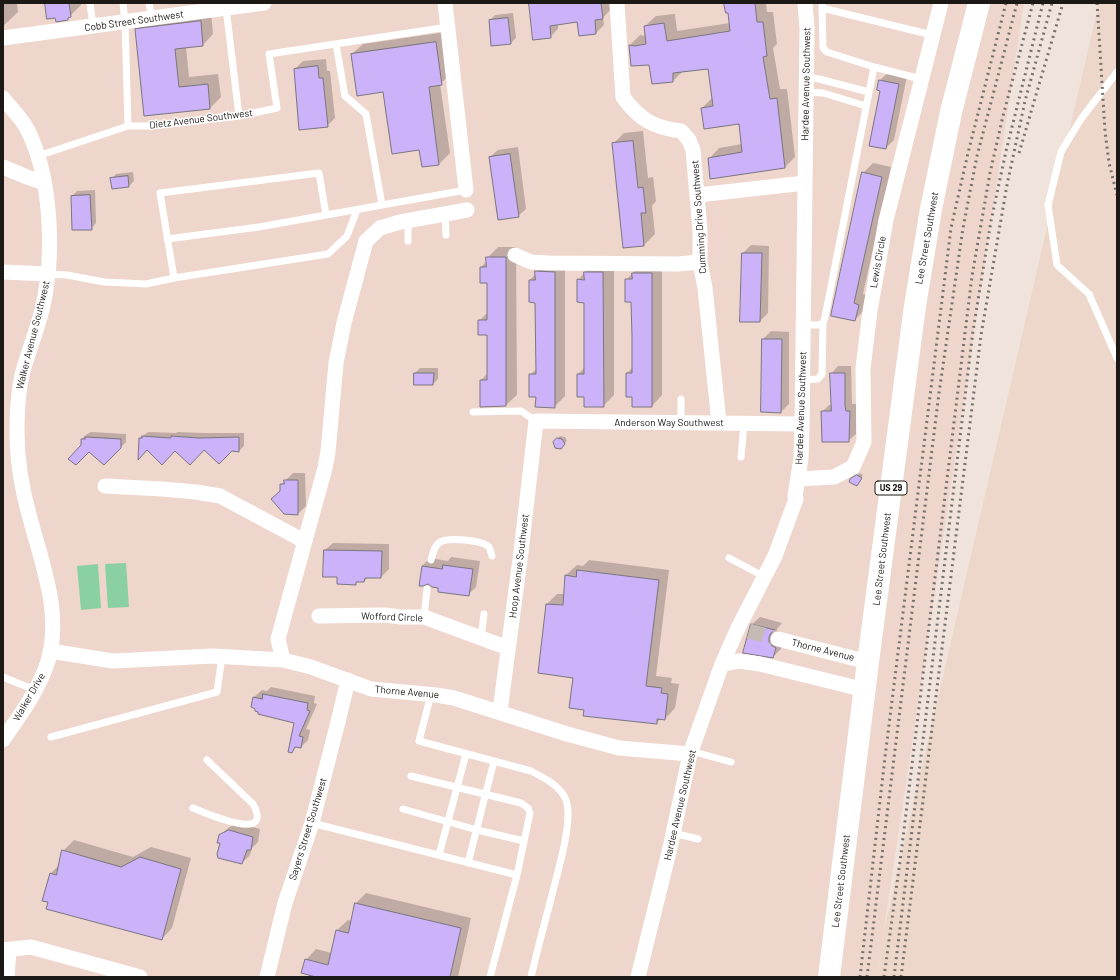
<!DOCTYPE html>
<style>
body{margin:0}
#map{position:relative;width:1120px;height:980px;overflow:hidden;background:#efe3dc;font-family:Barlow,sans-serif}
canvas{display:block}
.frame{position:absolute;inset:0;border:4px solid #1b1815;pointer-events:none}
</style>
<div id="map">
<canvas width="1120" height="980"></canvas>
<div class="frame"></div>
</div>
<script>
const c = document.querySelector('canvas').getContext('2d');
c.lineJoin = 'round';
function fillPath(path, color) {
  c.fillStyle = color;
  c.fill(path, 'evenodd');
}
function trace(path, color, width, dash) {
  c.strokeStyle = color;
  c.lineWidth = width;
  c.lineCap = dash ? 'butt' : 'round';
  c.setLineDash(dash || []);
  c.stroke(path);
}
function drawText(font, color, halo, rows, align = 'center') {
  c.font = font + ' Barlow,sans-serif';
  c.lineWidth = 3;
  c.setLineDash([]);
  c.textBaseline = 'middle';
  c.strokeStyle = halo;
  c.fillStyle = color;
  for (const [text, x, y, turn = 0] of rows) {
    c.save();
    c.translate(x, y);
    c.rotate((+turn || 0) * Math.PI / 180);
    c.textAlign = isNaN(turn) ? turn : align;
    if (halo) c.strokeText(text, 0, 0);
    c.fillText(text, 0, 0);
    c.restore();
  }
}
fillPath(new Path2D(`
 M3 3H1024L883 935 878 977H3Z`), '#efd6cd');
fillPath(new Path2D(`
 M1099 3H1117V977H878L883 935Z`), '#edd7ca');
fillPath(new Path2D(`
 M126 563 129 607 108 608 105 564Z
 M98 564 101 608 81 610 77 566Z`), '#8bd0a2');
fillPath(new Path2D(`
 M3 3H17L18 12 3 26Z
 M46 3H81V5L67 19 56 17Z
 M530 3H609L610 10 603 18 604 25 596 33 580 34 578 21 558 24V29L550 37Z
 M725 3H766L767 12H773L777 44 773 48 780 89H787L795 157 785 167 709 159 719 148 742 144 740 123 702 108 712 98 708 68 683 71 673 81 650 64 630 45 640 35 646 36 645 26 656 16 675 14 677 31 730 23 728 12Z
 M211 11 213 34 203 45 186 47 189 77 218 74 221 97 210 108 145 114 136 30 147 19Z
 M513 13 516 38 511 43 490 20 495 15Z
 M446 32 452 73 440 84 450 153 439 164 422 166 420 149 384 91 352 54 363 44Z
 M326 59 327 71H330L335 118 327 126 295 69 303 61Z
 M888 73 907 76 894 140 886 148 880 80Z
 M643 131 648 178 653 177 656 201 652 206 655 234 644 245 624 247 613 144 624 133Z
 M518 147 526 209 518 216 490 157 498 150Z
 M873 163 891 167 863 294 868 295 864 310 855 320 832 315 863 173Z
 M133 172 134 181 129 186 112 188 111 179 116 174Z
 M95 190 96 223 91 229H73L72 196 77 191Z
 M751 245 769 246 768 313 760 321 743 253Z
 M498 247H516L517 395 506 405 481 380 488 373V334L479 321 488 312V282L481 267 488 260V257Z
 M547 261 565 262V396L554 407 537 396 530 375 537 368 536 302 530 301V280Z
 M614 262V395L603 406 585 396 578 374 585 367V302L578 280 588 269Z
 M643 262 662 263V395L652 406 633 396 627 373 633 367 632 301 626 280Z
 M771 331 789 332V404L781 412 763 339Z
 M838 366H851L852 404H856V434L848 441 822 412 829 405H832L831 374Z
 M420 368H438V379L433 384 415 373Z
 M91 432 126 434V442L104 464 82 446V439L87 434Z
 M148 432 176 433 177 432 204 433H244V446L239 451 204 449 175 450 140 438Z
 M560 436 565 437 567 441 563 445 558 438Z
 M293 473H305L306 506 298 514 281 491V485Z
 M860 473 863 475 857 485 851 479Z
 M333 543 389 544V569L381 577H368L364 581H358L355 584 338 576 325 550Z
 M451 557 480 561 476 587 468 595 439 587 422 566 430 558 448 561Z
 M589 560 669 570 656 676 672 678 671 683 679 684 675 708 665 719H661L656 723 585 709 547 604 557 594H565L566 575 577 565 583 566Z
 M760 617 782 623 777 629V634L783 640 781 649 773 657 752 624Z
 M271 687 315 696 314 703 317 704 306 729 310 730 308 740 301 747 297 746 292 752 295 722 254 697 262 690 267 691Z
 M237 823 260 829 258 842 252 848 250 855 242 863 221 843 220 836 228 828Z
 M74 840 133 857 151 847 191 858 172 928 162 939 49 902 50 874 60 864 63 851Z
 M366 893 471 918 458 977H320L306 960 316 949 332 953 337 930 348 920 352 921 356 903Z`), '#0003');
const building = new Path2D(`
 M45 3H69L71 17 68 18V20L56 22 55 18 47 19Z
 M529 3H601L603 19 595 20 596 34 579 36 577 22 550 26 551 38 533 40Z
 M724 3H755L757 22H763L767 56 763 57 770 99 777 98 785 168 710 179 708 158 742 152 739 124 704 129 701 108 713 106 708 69 673 73V82L652 84 649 65 631 66 629 45 635 46 646 44 644 26 664 23 667 41 730 31 728 13H726Z
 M508 18 511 44 491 46 489 20Z
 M201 21 203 46 175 49 179 87 208 84 210 109 144 116 135 29Z
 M436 42 442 85 429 87 439 165 422 167 419 150 392 154 383 92 357 96 351 54Z
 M318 66 319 78H323L328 127 299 130 294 69Z
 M879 80 899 84 886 149 869 146 880 91 877 90Z
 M633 141 638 188 643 187 646 213H641L644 246 623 248 612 143Z
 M510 154 519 217 498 220 489 157Z
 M862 172 882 177 854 303 859 305 855 321 831 316Z
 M128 176 129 187 112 189 110 178Z
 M90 195 92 230H72L71 196Z
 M742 253H762L760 322H740Z
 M486 257H506V406L480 407V380H487V335H478V320H487V283H480V267H486Z
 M535 271 555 272V408L535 407 536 397H529V374H536L535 303 529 302V280H535Z
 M584 272H603L604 407H584V397H577V374H584V303L577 302V279L584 280Z
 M632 273H652V407H632V397H626V373H632V336L631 302H625V279H632Z
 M762 339H782L781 413 761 412Z
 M414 373H434L433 385H414Z
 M830 373H845V406L846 411H850L849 442H822L821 411H831Z
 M142 436 171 438V436L199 438 239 437V452L232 451 219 464 204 450 190 465 175 451 162 465 147 450 138 460 139 438H142Z
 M85 437 121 439V448L104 465 89 452 76 465 68 459 81 445V439H85Z
 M557 438 562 439 565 444 561 449 555 448 553 442Z
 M857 475 862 478 857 486 849 482 850 479Z
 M284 480H298V515L284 514 271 499 280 491V484H284Z
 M324 550 382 551 381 578H365L364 582H356V585L337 584V577H323Z
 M443 565 473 569 469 596 438 592V588L432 587 428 584 423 586H419L422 566 442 569Z
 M577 570 659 580 646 686 662 688 661 693 668 694 665 720 657 719V724L583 716 584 710 569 708 573 678 538 673 546 604 563 605 565 575 576 577Z
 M751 624 775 630 771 633 769 637V642L771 645 776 648 773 658 743 653Z
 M263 694 308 703 307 710 310 711 299 736 303 737 301 748 295 747 292 753 288 752 294 723 258 714V712L255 711V709L251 707 253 697 262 699Z
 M229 830 253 837 251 850H247L242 864 218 858 217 854 220 843H217L219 835Z
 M62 850 121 867 140 857 181 869 162 940 46 909 48 902 42 901 50 873 56 875Z
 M355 903 461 928 450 977H316L301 973 305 959 328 965 336 930 348 933Z`);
fillPath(building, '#ccb2f8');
trace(building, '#797680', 1);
trace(new Path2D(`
 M749 631 778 639`), '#c5bab4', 15, [15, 8]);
trace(new Path2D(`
 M90 3 93 26
 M123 3 125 22 128 126
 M149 3 152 18
 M226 8 239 116
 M822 8 932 35
 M336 44 345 96 366 114 382 205
 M874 67 921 79
 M1117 72 1081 119 1061 152 1048 205 1057 265 1089 294 1117 358
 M807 77 819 79 869 92
 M806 92 823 93 866 106
 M38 156 128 126H151L239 116 277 108 269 54 448 27
 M445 213 446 235
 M408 221V241
 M167 239 259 227 466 190
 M48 274 67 275 104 282 146 284 174 278 160 193 319 173 326 215
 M174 278 328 254 347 236 357 210
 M803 325H819L823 323 825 317 874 67 827 52 823 48 822 3
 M803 380 818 379 822 374 823 323
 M473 412 521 411 536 421
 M681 423V399
 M741 457 744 423
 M729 558 765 577
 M431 560C433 553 434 546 440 542 448 537 482 540 489 547 490 549 491 553 492 556
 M424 617 427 589
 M481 638 484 614
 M3 677 35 690
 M431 694 419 741 531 771C544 778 560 785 566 800 574 821 556 877 551 899 544 925 537 951 531 977
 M51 737 217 692 222 656
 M691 751 731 762
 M411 776 521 803 528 808 530 813 517 875
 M193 808C205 813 275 844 253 804L207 760
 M403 809 477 830 524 841
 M312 823 517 875 490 977
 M673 833 698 839
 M439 855 466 754
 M468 863 494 761`), '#fff', 7);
trace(new Path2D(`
 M445 3 466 190
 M617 3 623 97C639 119 654 128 681 131L689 140 693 150 700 230V262L705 288 719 423
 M3 38 264 3
 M3 98C10 107 20 117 26 127 52 175 55 257 42 310 37 330 29 350 23 371 18 391 17 411 17 432 17 461 22 490 30 518 42 564 62 613 48 661 39 690 20 715 3 740
 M3 167 27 177 44 183
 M698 195 805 183
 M515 255 531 262 549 263 678 264 700 262
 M3 272 48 274
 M798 479 834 477 853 467 864 442 863 368 870 311 886 220 941 3
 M105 486 162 489 196 492 220 496 304 541
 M319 616 384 615 401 617H424L508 648
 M778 639 868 662
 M50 651 113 661 213 656 283 660 311 667 371 689 436 695 454 698 567 734 619 748 690 754
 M283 660 278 639 325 468 328 452 336 363 344 323 366 241 380 228 400 222 467 210
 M722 664 739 661 760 664 865 690
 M500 711 521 552 536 421 802 424
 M3 950 31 947 140 977
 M7 977 9 950
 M267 977 285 903 312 823 338 722 348 680
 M638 977 670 848 690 754 722 664 738 628 775 556 796 499 795 496 801 458 802 424 807 28 805 3`), '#fff', 15);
trace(new Path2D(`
 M829 977 868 662 915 306 931 209 951 112 979 3`), '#fff', 22);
trace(new Path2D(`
 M1097 3 1105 131 1109 163 1117 195
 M1019 153 1063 3
 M860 977 885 757 951 228 968 153 1006 3
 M867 977 939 393 963 228 977 156 1017 3
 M884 977 901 854 972 276 990 173 1003 116 1033 3
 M894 977 973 331 991 221 1006 151 1043 3
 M901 977 981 335 1007 185 1025 101 1052 3`), '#77716c', 3, [2, 4]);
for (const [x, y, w] of [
 [891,488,32]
]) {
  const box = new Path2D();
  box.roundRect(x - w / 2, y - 7, w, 14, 3);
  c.fillStyle = '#fff';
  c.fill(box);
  trace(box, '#1b1815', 1);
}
drawText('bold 9px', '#1b1815', null, [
 ["US 29",891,488]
]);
drawText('10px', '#1b1815', '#fff', [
 ["Cobb Street Southwest",134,21,-8],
 ["Hardee Avenue Southwest",806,84,-89],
 ["Dietz Avenue Southwest",201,119,-7],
 ["Cumming Drive Southwest",699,217,-94],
 ["Lee Street Southwest",927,238,-80],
 ["Lewis Circle",878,262,-80],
 ["Walker Avenue Southwest",33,335,-76],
 ["Hardee Avenue Southwest",801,408,-88],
 ["Anderson Way Southwest",669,423],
 ["Lee Street Southwest",882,559,-83],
 ["Hoop Avenue Southwest",519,566,-83],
 ["Wofford Circle",392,617,2],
 ["Thorne Avenue",823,650,14],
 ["Thorne Avenue",407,692,5],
 ["Walker Drive",29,697,-60],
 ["Hardee Avenue Southwest",680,805,-77],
 ["Sayers Street Southwest",308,829,-73],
 ["Lee Street Southwest",841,881,-83]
]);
</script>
